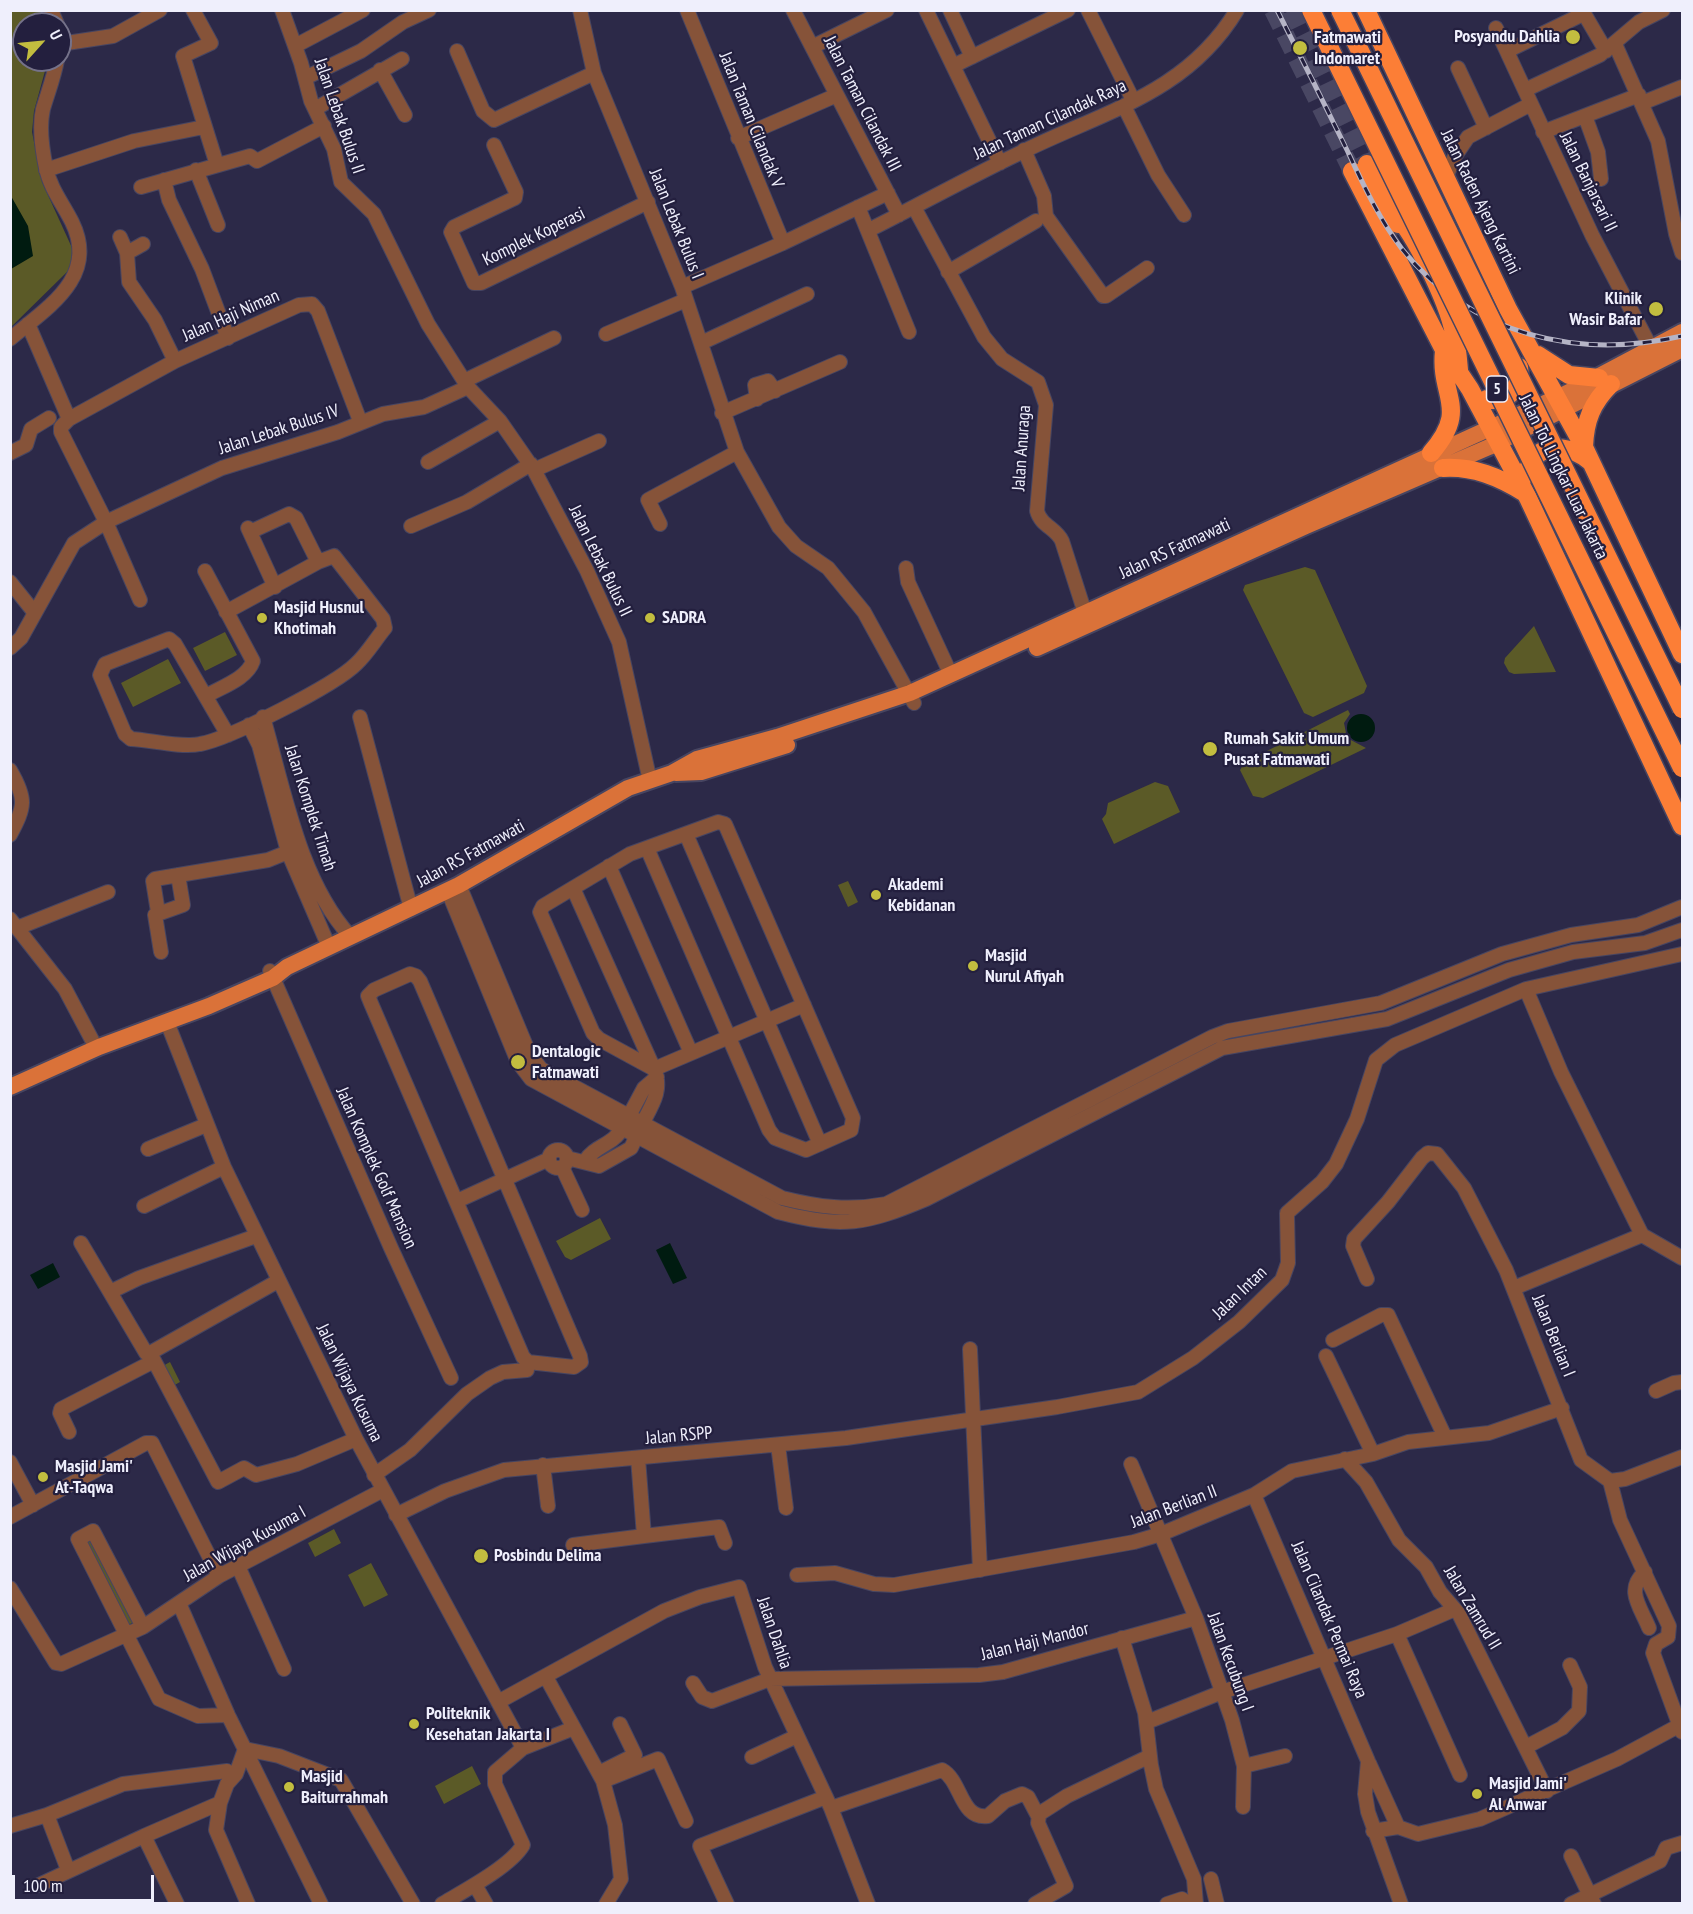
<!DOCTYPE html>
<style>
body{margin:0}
#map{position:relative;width:1693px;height:1914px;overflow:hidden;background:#2c2948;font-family:"PT Sans Narrow",sans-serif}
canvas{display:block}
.frame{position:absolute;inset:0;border:12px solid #efeffc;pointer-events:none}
.north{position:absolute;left:12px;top:12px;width:60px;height:60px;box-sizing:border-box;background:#231f3e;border:2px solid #75728a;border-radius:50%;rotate:63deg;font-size:16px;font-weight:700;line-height:24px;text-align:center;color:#efeffc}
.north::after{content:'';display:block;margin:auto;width:21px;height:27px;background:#c2bd3f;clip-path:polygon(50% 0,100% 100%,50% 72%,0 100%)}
.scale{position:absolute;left:12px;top:1875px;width:142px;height:27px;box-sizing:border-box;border:3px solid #efeffc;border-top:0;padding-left:8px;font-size:18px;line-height:21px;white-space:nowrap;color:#efeffc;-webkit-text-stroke:4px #231f3e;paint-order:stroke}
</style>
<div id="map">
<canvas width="1693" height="1914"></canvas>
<div class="frame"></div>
<div class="north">U</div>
<div class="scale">100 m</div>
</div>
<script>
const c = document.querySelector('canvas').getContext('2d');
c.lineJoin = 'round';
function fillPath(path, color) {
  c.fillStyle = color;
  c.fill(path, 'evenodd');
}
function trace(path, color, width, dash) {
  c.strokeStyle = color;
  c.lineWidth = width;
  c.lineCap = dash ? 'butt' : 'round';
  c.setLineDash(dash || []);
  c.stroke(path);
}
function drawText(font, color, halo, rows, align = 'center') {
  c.font = font + ' "PT Sans Narrow",sans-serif';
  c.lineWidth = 4.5;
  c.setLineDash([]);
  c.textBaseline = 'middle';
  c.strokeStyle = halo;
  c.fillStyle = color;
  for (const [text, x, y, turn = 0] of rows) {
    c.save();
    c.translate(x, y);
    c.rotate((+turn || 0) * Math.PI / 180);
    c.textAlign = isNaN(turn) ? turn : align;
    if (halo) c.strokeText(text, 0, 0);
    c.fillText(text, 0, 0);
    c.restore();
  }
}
fillPath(new Path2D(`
 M11 11H40L46 24H24V60H48L34 111 32 132 42 182 73 250V261L68 271 11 327Z
 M1305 567 1315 570 1367 686 1364 693 1313 717 1304 713 1243 590 1245 585Z
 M1534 626 1556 672 1514 674 1509 672 1504 663 1505 658Z
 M225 632 237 655 205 671 193 648Z
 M168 659 181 683 133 707 121 683Z
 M1348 710 1350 714 1344 723 1347 738 1366 748 1263 798 1253 796 1240 770 1245 762Z
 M1155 782 1168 786 1180 812 1114 844 1102 819 1106 814 1108 803Z
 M848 881 858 902 848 907 838 885Z
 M600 1218 611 1239 571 1260 565 1257 556 1241Z
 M170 1362 180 1382 171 1387 161 1367Z
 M334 1529 341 1543 315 1557 308 1543Z
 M93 1531 139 1619 125 1627 78 1539Z
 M371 1563 388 1595 364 1607 348 1575Z
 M472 1766 481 1784 444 1804 435 1786Z`), '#5b5a27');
fillPath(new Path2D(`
 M11 196 28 226 33 256 11 269Z
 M1347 728a14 14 0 1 1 28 0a14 14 0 1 1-28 0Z
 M670 1243 687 1278 673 1284 656 1250Z
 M53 1263 60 1277 38 1289 30 1275Z`), '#001b10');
trace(new Path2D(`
 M1273 10 1352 171
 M1291 10 1367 164`), '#494763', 18, [18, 9]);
const minor = new Path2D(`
 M51 10 57 24
 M193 10 211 43 183 56 217 165
 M282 10 301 63 311 101 334 149 341 182 374 214 428 324 468 387 500 421 534 470 587 571 619 642 650 781
 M580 10 594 73 682 287 737 452 779 527 796 546 828 568 864 612 914 703
 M687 10 783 243
 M793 10 899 215
 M926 10 1000 163
 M950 10 972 57
 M1088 10 1133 100
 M1582 10 1606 51
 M1496 28 1592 235 1652 350
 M60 44 113 36 160 10
 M1615 44 1658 141 1676 234 1682 253
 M295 46 363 10
 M812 47 887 10
 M457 51 483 111 494 120 594 73
 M1507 51 1583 14
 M953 66 1068 10
 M1458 68 1486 128
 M380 70 405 115
 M305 78 361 51 403 22 429 10
 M1525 90 1600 55 1639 22 1663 10
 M1642 103 1682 87
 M1124 106 1158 175 1184 215
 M315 109 402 59
 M1585 116 1598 152 1601 179
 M1543 132 1639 95
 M738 138 837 95
 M494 145 516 192 515 198 454 227 451 232 474 283H481L648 202
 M1024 150 1044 196 1046 216 1103 296H1106L1147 268
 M46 170 134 141 204 127
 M196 170 218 225
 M1445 179 1455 156 1468 137 1531 104
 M164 180 169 200 202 269 228 338
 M141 187 250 156 257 161 324 126
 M858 207 909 332
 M914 207 984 337 1002 359 1038 382 1046 405 1037 511C1041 526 1056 528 1062 541L1085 613
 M869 230C921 204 971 176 1024 151 1105 111 1187 93 1237 10
 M120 237 127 253 129 282 155 320 175 361
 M127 253 143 244
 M948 272 1036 221
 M682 287 783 243 888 193
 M28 324 69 419
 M606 334 686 300
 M10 339C48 307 99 277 72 222 63 204 50 188 46 168 42 149 39 127 43 109 48 92 54 77 57 60
 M701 343 807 294
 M464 381 554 338
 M757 399 755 385 768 381 775 391
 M722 413 840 362
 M10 453 26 445 31 429 49 418
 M428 462 500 421
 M534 470 599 441
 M660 524 648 500 737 452
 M411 526 467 502 531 464
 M248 528 275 587
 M250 532 289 514 296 518 318 562
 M906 568 908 582 951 675
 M205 571 253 661C247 679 221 687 206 696
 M10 582 34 612
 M140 600 106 522 61 432V427L69 419 175 361 299 305 312 304 318 311 360 421
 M226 612 318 562 334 556 383 619 385 628C375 640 367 654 356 664 335 685 229 739 200 744 182 748 150 740 131 739L125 734 100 675 105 664 169 639 175 644 228 735
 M10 648 21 638 74 543 106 522 222 468 338 432 383 414 424 407 468 387
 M263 717C284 789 299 880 350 936
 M360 717 411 909
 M249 725 259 745 288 852 329 947
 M10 770C27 799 25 807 10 835
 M686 834 820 1144
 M647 848 769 1130 775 1138 806 1150 851 1130 853 1118 725 824 718 822 630 854 543 906 540 912 593 1033 599 1039 654 1069
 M609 866 691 1053
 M459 885 529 1053 541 1069 782 1198C818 1207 849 1211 886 1204L1212 1037 1228 1031 1381 1003 1502 954 1571 935 1638 925 1682 907
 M573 888 654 1069
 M448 891 518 1062 531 1079 778 1212C843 1229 866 1224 926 1199L1222 1048 1387 1019 1509 970 1573 952 1645 943 1682 930
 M158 912 153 881 155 879 268 860 288 852
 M10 919 65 989 92 1040
 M17 928 108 892
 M161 952 155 915 183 905 178 875
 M270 971 391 1248 451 1378
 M410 974 416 976 420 981 580 1356 581 1362 574 1367 528 1362 523 1357 370 1001 368 996 374 990Z
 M1526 989 1561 1072 1642 1235 1682 1258
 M167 1022 224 1167 356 1439 523 1748
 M629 1116 644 1088 657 1077
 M642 1124C652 1105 663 1090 654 1069L804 1005
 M148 1149 206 1125
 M549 1159a9 9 0 1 1 18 0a9 9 0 1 1-18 0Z
 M567 1158 599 1166 631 1148 637 1135
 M585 1161C595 1145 614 1145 622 1128
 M562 1167 582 1210
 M457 1201 549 1159
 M144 1206 224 1167
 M81 1243 146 1353H150L218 1482 244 1468 256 1475 297 1464 356 1439
 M1367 1279 1353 1246 1354 1239 1388 1202 1422 1158 1428 1153 1437 1154 1464 1188 1506 1270 1581 1460 1610 1481 1625 1479 1682 1457
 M1514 1288 1642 1235
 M110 1292 139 1278 256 1236
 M1333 1340 1381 1315H1388L1445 1437
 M970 1349 980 1570
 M150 1353 278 1281
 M1326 1356 1373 1454
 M1656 1391 1674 1383 1682 1382
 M69 1432 60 1413 61 1409 154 1361
 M778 1445 786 1508
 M1345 1459 1366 1482 1399 1540 1426 1567 1440 1592 1459 1614 1547 1791
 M10 1462 33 1505
 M1131 1464 1196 1618 1232 1720 1244 1766 1243 1807
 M543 1465 548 1506
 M374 1475 410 1450 467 1394 490 1378 503 1372 527 1370
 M1610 1481 1620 1520 1669 1626 1668 1637 1656 1644 1653 1653 1682 1732
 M1254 1495 1368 1761 1365 1794 1368 1812 1401 1904
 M396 1515 445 1491 504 1470 846 1438 1057 1407 1138 1392 1193 1358 1239 1322 1282 1280 1288 1263 1287 1213 1322 1182 1336 1164 1357 1119 1376 1060 1395 1045 1526 989 1682 954
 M10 1517 146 1443H152L219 1576
 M644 1536 719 1527 725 1543
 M573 1545 644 1536 638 1458
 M238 1566 284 1669
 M1645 1572C1625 1590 1640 1606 1649 1628
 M797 1575 835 1573 874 1584 894 1585 1134 1542 1161 1534 1254 1495 1292 1471 1373 1454 1408 1442 1489 1433 1562 1408
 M10 1588 56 1663 61 1664 143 1627 219 1576 383 1490
 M179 1603 228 1715 321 1904
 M143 1627 93 1531 78 1539 159 1699 198 1716 228 1715
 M1397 1634 1460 1775
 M1122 1638 1145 1713 1151 1765 1156 1789 1194 1879 1196 1904
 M546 1677 603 1781 615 1825 621 1879 606 1904
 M693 1683 702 1697 712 1701 770 1679 979 1675 1003 1672 1196 1618
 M498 1702 664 1611 700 1597 739 1587 765 1667 831 1808 868 1904
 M1147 1722 1222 1692 1397 1634 1453 1610
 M1526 1747 1562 1728 1579 1711 1580 1687 1570 1665
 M245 1749 279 1756 341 1780 413 1904
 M245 1749 236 1774 227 1784 220 1803 216 1830 248 1904
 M752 1757 797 1736
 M1369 1763 1398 1827
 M1244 1766 1285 1756
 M599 1773 635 1755 620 1724
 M603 1781 658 1759 686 1821
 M831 1808 942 1770C962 1781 960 1820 988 1816L1005 1801 1022 1794 1028 1797 1038 1816
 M47 1815 68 1870
 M10 1826 47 1815 123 1784 227 1771
 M1373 1831 1398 1827 1418 1834 1480 1819 1617 1759 1682 1724
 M1571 1856 1594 1904
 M1211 1879 1217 1904
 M39 1885 144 1836
 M475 1885 486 1904
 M177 1904 144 1836 220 1803
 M442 1904C464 1891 511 1866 523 1845L495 1784V1772L523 1748 574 1728
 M727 1904 700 1846 826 1797
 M1035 1904 1066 1886 1038 1823 1039 1814 1067 1796 1150 1756
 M1167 1904 1182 1899 1189 1904
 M1571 1904 1660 1861 1666 1848 1682 1843`);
const major = new Path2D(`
 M1037 648 1306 526 1489 447 1682 349
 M676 773 701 772 787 745
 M10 1087 99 1047 209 1006 273 978 287 967 459 885 628 788 672 773 697 759 777 737 910 693 1567 393 1682 332`);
const highway = new Path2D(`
 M1366 10 1508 309 1584 447 1682 654
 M1367 164 1398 224
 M1352 171 1444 350 1470 389 1528 498 1682 826
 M1394 212C1416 236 1447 300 1454 333 1457 345 1458 358 1459 370
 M1538 355 1569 375 1599 378
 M1487 399C1508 404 1522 387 1519 367
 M1584 447C1585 420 1592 403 1611 384
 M1431 453C1470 408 1439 397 1444 351
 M1443 468C1473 466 1499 477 1525 493
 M1526 475C1534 440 1568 443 1591 462`);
trace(minor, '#474561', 16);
trace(major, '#474561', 20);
trace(highway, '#474561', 21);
trace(minor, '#865339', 14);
trace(major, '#da7239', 16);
trace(highway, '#fc7e36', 18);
const rail = new Path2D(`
 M1277 10C1301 57 1324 103 1347 150 1363 184 1379 219 1402 249 1472 336 1578 360 1682 336`);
trace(rail, '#b5b4c6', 5);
trace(rail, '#231f3e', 3, [9]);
const highwayBridge = new Path2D(`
 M1311 10 1682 768
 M1340 10 1682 709`);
trace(highwayBridge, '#474561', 21, []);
trace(highwayBridge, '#fc7e36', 18);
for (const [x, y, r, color] of [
 [1573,37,8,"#c2bd3f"],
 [1300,48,8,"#c2bd3f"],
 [1656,309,8,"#c2bd3f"],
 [262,618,6,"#c2bd3f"],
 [650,618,6,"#c2bd3f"],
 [1210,749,8,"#c2bd3f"],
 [876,895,6,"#c2bd3f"],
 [973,966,6,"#c2bd3f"],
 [518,1062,8,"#c2bd3f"],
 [43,1477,6,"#c2bd3f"],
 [481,1556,8,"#c2bd3f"],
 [414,1724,6,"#c2bd3f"],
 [289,1787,6,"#c2bd3f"],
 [1477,1794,6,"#c2bd3f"]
]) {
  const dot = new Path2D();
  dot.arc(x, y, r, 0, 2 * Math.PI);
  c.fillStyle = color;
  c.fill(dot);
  trace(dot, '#231f3e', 2);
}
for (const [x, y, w] of [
 [1497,389,21]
]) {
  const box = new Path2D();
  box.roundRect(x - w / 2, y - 13, w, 26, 4.5);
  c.fillStyle = '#231f3e';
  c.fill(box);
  trace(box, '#efeffc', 1.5);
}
drawText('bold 16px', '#efeffc', null, [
 ["5",1497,389]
]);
drawText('bold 18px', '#efeffc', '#231f3e', [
 ["Posyandu Dahlia",1560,37,"right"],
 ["Fatmawati",1314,38],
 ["Indomaret",1314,59],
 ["Klinik",1642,299,"right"],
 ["Wasir Bafar",1642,320,"right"],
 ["Masjid Husnul",274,608],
 ["Khotimah",274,629],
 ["SADRA",662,618],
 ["Rumah Sakit Umum",1224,739],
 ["Pusat Fatmawati",1224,760],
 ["Akademi",888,885],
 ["Kebidanan",888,906],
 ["Masjid",985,956],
 ["Nurul Afiyah",985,977],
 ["Dentalogic",532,1052],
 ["Fatmawati",532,1073],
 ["Masjid Jami'",55,1467],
 ["At-Taqwa",55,1488],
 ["Posbindu Delima",494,1556],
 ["Politeknik",426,1714],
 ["Kesehatan Jakarta I",426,1735],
 ["Masjid",301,1777],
 ["Baiturrahmah",301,1798],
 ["Masjid Jami'",1489,1784],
 ["Al Anwar",1489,1805]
], 'left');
drawText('18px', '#efeffc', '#231f3e', [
 ["Jalan Taman Cilandak III",862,104,63],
 ["Jalan Lebak Bulus II",339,116,71],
 ["Jalan Taman Cilandak V",751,120,68],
 ["Jalan Taman Cilandak Raya",1050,120,-25],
 ["Jalan Banjarsari II",1588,182,64],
 ["Jalan Raden Ajeng Kartini",1480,202,64],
 ["Jalan Lebak Bulus I",676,224,68],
 ["Komplek Koperasi",534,237,-26],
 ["Jalan Haji Niman",231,316,-24],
 ["Jalan Lebak Bulus IV",279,430,-18],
 ["Jalan Anuraga",1022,448,-86],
 ["Jalan Tol Lingkar Luar Jakarta",1563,477,64],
 ["Jalan RS Fatmawati",1175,549,-25],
 ["Jalan Lebak Bulus II",600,561,64],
 ["Jalan Komplek Timah",310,808,72],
 ["Jalan RS Fatmawati",471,854,-29],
 ["Jalan Komplek Golf Mansion",376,1168,66],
 ["Jalan Intan",1240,1293,-44],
 ["Jalan Berlian I",1553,1336,68],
 ["Jalan Wijaya Kusuma",349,1383,64],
 ["Jalan RSPP",679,1436,-5],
 ["Jalan Berlian II",1174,1507,-21],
 ["Jalan Wijaya Kusuma I",245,1544,-29],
 ["Jalan Zamrud II",1472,1608,59],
 ["Jalan Cilandak Permai Raya",1329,1620,67],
 ["Jalan Dahlia",774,1633,71],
 ["Jalan Haji Mandor",1035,1642,-14],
 ["Jalan Kecubung I",1230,1662,70]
]);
</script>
